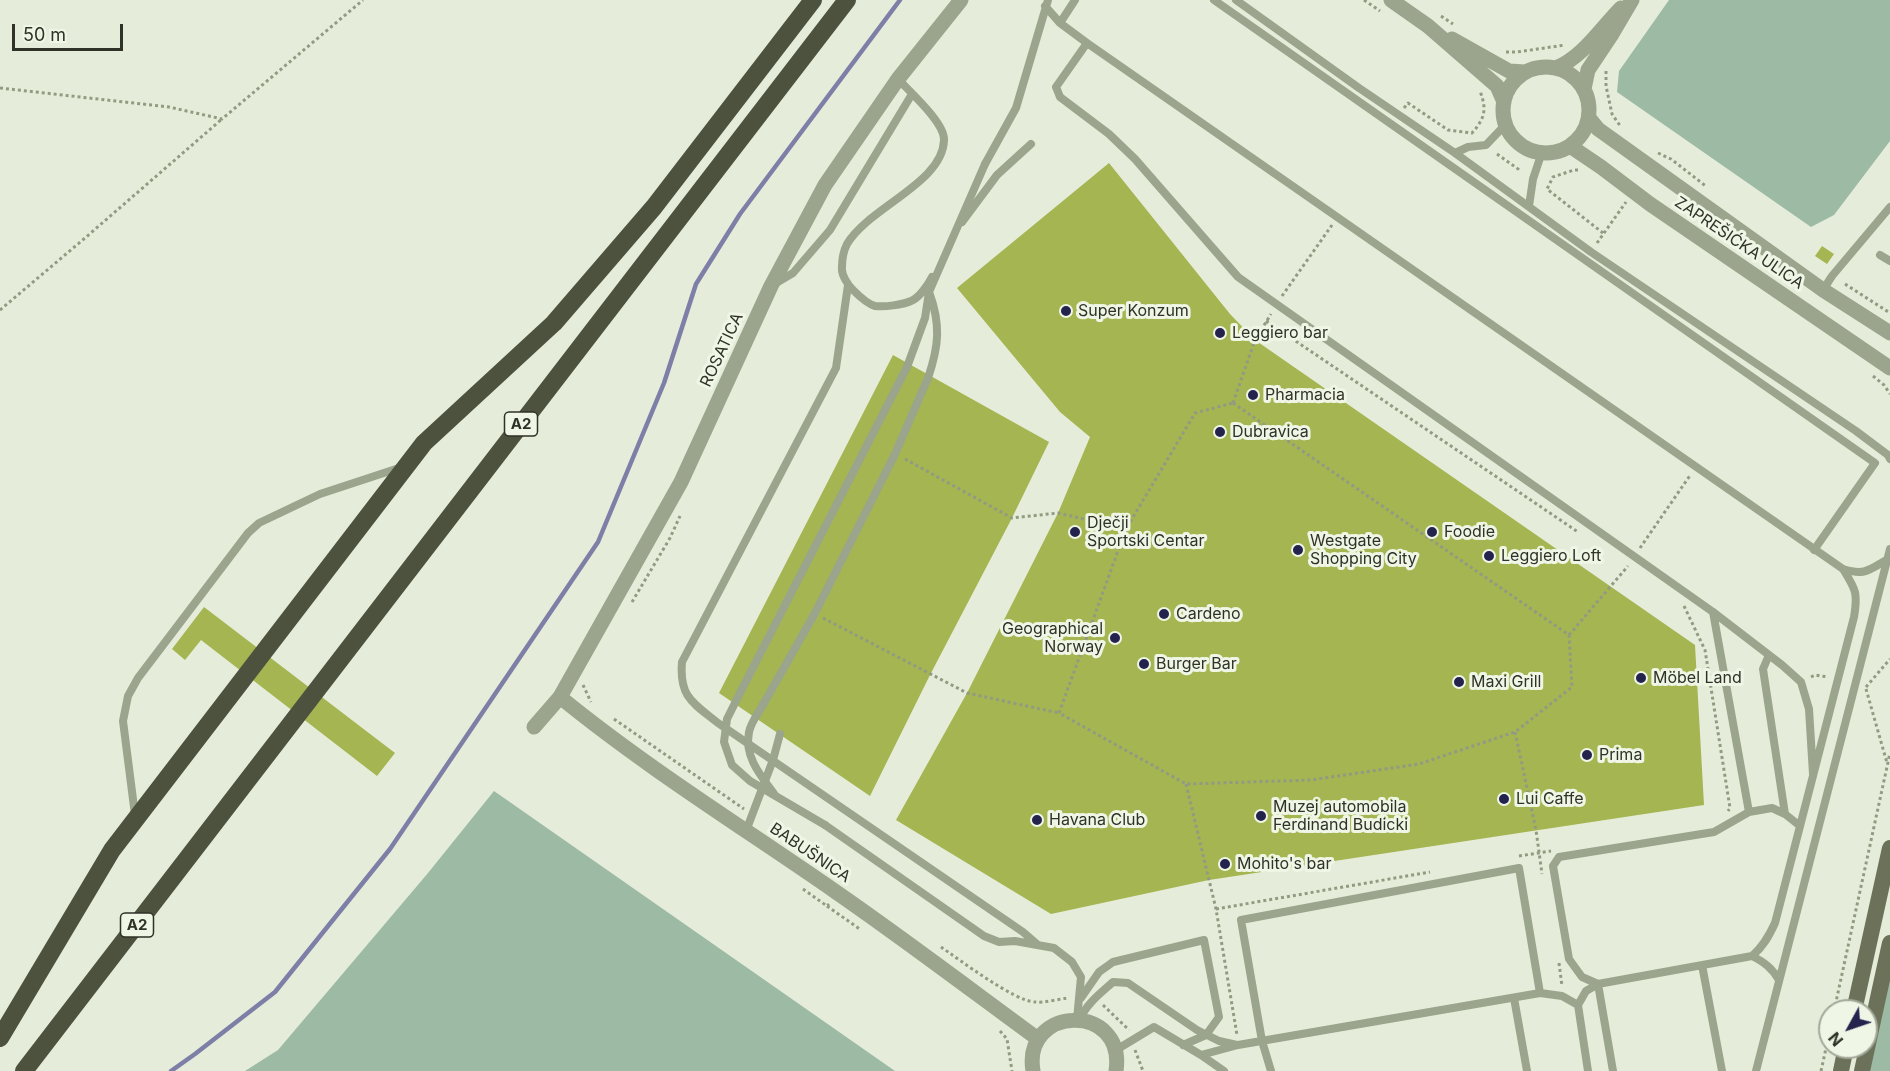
<!DOCTYPE html>
<meta charset="utf-8">
<style>
body{margin:0}
#map{position:relative;width:1890px;height:1071px;overflow:hidden;background:#e5edda;font-family:Inter,sans-serif}
canvas{display:block}
.north{position:absolute;left:1818px;top:999px;width:60px;height:60px;box-sizing:border-box;background:#eff6e6;border:2px solid #a2a89a;border-radius:50%;rotate:230deg;font-size:16px;font-weight:700;line-height:24px;text-align:center;color:#2f3227}
.north::after{content:'';display:block;margin:auto;width:21px;height:27px;background:#23234d;clip-path:polygon(50% 0,100% 100%,50% 72%,0 100%)}
.scale{position:absolute;left:12px;top:24px;width:111px;height:27px;box-sizing:border-box;border:3px solid #2f3227;border-top:0;padding-left:8px;font-size:18px;line-height:21px;white-space:nowrap;color:#2f3227;-webkit-text-stroke:4px #eff6e6;paint-order:stroke}
</style>
<div id="map">
<canvas width="1890" height="1071"></canvas>
<div class="north">N</div>
<div class="scale">50 m</div>
</div>
<script>
const c = document.querySelector('canvas').getContext('2d');
c.lineJoin = 'round';
function fillPath(path, color) {
  c.fillStyle = color;
  c.fill(path, 'evenodd');
}
function trace(path, color, width, dash) {
  c.strokeStyle = color;
  c.lineWidth = width;
  c.lineCap = dash ? 'butt' : 'round';
  c.setLineDash(dash || []);
  c.stroke(path);
}
function drawText(font, color, halo, rows, align = 'center') {
  c.font = font + ' Inter,sans-serif';
  c.lineWidth = 6;
  c.setLineDash([]);
  c.textBaseline = 'middle';
  c.strokeStyle = halo;
  c.fillStyle = color;
  for (const [text, x, y, turn = 0] of rows) {
    c.save();
    c.translate(x, y);
    c.rotate((+turn || 0) * Math.PI / 180);
    c.textAlign = isNaN(turn) ? turn : align;
    if (halo) c.strokeText(text, 0, 0);
    c.fillText(text, 0, 0);
    c.restore();
  }
}
fillPath(new Path2D(`
 M1669 0H1890V141L1834 215 1811 227 1617 92 1619 71Z
 M494 791 895 1071H245L278 1050 428 873Z
 M1890 978V1071H1869Z`), '#9dbaa4');
trace(new Path2D(`
 M171 1071 195 1054 275 992 390 849 598 542 664 383 696 284 740 214 900 0`), '#7d7fa7', 4.5);
fillPath(new Path2D(`
 M1109 163 1230 314 1255 340 1695 645 1704 805 1209 880 1051 914 896 820 967 693 1058 513 1090 437 1060 412 957 288Z
 M1822 246 1834 254 1827 264 1815 256Z
 M893 355 1049 442 1012 518 930 675 870 796 719 693Z
 M204 607 395 753 377 776 201 640 185 660 172 649Z`), '#a4b551');
trace(new Path2D(`
 M1364 0 1380 11
 M1441 16 1453 24
 M1506 52H1517L1565 45
 M1606 71V86L1612 114 1621 127
 M0 88 169 107 222 119 363 0
 M1404 108 1408 103 1448 130 1472 133C1485 118 1487 110 1480 91
 M1658 153 1671 159 1707 187
 M1497 154 1521 171
 M1578 170H1574L1553 177 1547 189 1603 233
 M1597 243 1626 202
 M1845 284 1890 313
 M1282 296 1332 225
 M0 310 85 238 222 119
 M1266 321 1578 532
 M1873 376 1884 385 1890 394
 M1233 403 1569 635 1572 687 1515 732 1419 764 1311 780 1186 784 1059 713 1126 529 1195 413Z
 M1233 403 1255 340 1271 314
 M905 459 1012 518 1058 513 1126 529
 M1640 548 1691 474
 M632 602 670 538 680 516
 M1684 606 1705 650 1730 808 1728 811
 M823 618 967 693 1059 713
 M1569 635 1628 566
 M1811 677 1815 675 1828 677
 M583 685 591 702
 M1866 687 1890 659
 M1866 689 1887 763
 M614 719 744 809
 M1515 732 1536 830 1542 874
 M1186 784 1216 909 1237 1035
 M1519 856 1551 851
 M803 889 827 906 829 904
 M827 906 861 930
 M1216 909 1430 872
 M941 947C960 960 1014 1001 1035 1002 1045 1003 1058 999 1068 998
 M1559 963 1562 986
 M1103 1005 1129 1030
 M1834 1011 1890 753
 M1000 1031 1007 1039 1012 1071
 M1135 1050 1143 1071
 M1821 1071 1830 1030`), '#929b82', 3, [3, 3]);
trace(new Path2D(`
 M1214 0 1875 463 1814 550
 M1236 0 1359 88 1455 153 1591 252 1856 431 1888 455 1890 459
 M1045 6 1060 23 1087 43 1843 569C1865 576 1869 570 1888 559
 M1060 23 1075 0
 M1087 43 1056 87 1060 97 1109 134 1135 159 1238 277 1713 612 1782 665 1801 682 1809 709 1813 774
 M898 79C910 92 945 123 944 140 943 183 869 207 847 244 844 250 842 260 842 267 841 275 848 285 853 290 859 296 867 304 875 306 885 307 902 305 911 301 919 298 928 285 932 277
 M1455 153 1468 147 1486 145 1506 124
 M985 164 1016 108 1048 0
 M1529 206 1533 179 1542 152
 M962 222 997 175 1031 144
 M1880 255 1890 261
 M776 283 793 273 830 230 912 94
 M848 285 836 368 682 662C679 697 693 703 718 723L1023 932 1038 945
 M1823 290 1832 276 1890 207
 M1713 612 1749 812
 M1769 655 1763 669 1785 814
 M741 691 907 367 925 318 929 292
 M764 703 815 613 895 454 928 378
 M135 815 123 721 128 696 138 678 248 533 259 523 320 494 399 468
 M825 825 984 936 999 942 1015 941 1054 948 1072 962 1081 977 1077 1019
 M746 831 773 760 780 734
 M1752 956C1763 947 1769 936 1775 923L1854 617C1858 593 1856 590 1843 569
 M1702 965 1722 1071
 M1081 998 1099 972 1113 962 1204 940 1219 1017 1206 1035 1183 1045
 M1514 998 1527 1071
 M1080 1019C1087 1003 1101 993 1113 982L1128 983 1197 1030 1219 1041 1237 1045
 M1116 1050 1154 1027 1201 1055 1224 1071
 M1201 1055 1238 1045 1540 993 1562 996 1578 1005
 M1271 1071 1262 1041 1241 920 1519 868 1540 993
 M1588 1071 1578 1005 1586 991 1598 984 1752 956C1764 962 1772 968 1779 980
 M1613 1071 1598 984 1582 977 1569 959 1553 866 1559 857 1714 832 1749 812 1772 808 1785 814 1800 826
 M1756 1071 1890 549`), '#9ba48c', 8);
trace(new Path2D(`
 M1391 0 1428 26 1497 86 1504 102
 M1452 39 1509 71 1525 72
 M1503 110a43 43 0 1 1 86 0a43 43 0 1 1-86 0Z
 M1556 68C1583 57 1601 28 1621 8
 M1584 89 1588 70 1612 34 1632 0
 M1589 118 1598 129 1823 290 1890 333
 M1570 146 1601 167 1650 204 1890 368
 M560 697C647 768 744 828 836 892 904 939 971 990 1038 1039
 M534 727 560 697 681 482 771 286 825 185 898 79 961 0
 M1033 1071C1022 1005 1126 1002 1116 1071`), '#9ba48c', 15);
trace(new Path2D(`
 M1854 1011 1890 848
 M1841 1071 1846 1047
 M1862 1071 1890 943`), '#6c725a', 16);
trace(new Path2D(`
 M0 1038 112 850 424 443 554 323 654 207 813 0
 M24 1071 847 0`), '#4d523f', 18);
trace(new Path2D(`
 M928 378C939 346 941 324 929 292L985 164
 M741 691 727 719 724 742 732 765 750 781 825 825
 M764 703C759 712 751 722 749 732 744 757 761 776 775 795`), '#9ba48c', 8);
for (const [x, y, r, color] of [
 [1066,311,6,"#23234d"],
 [1220,333,6,"#23234d"],
 [1253,395,6,"#23234d"],
 [1220,432,6,"#23234d"],
 [1075,532,6,"#23234d"],
 [1432,532,6,"#23234d"],
 [1298,550,6,"#23234d"],
 [1489,556,6,"#23234d"],
 [1164,614,6,"#23234d"],
 [1115,638,6,"#23234d"],
 [1144,664,6,"#23234d"],
 [1641,678,6,"#23234d"],
 [1459,682,6,"#23234d"],
 [1587,755,6,"#23234d"],
 [1504,799,6,"#23234d"],
 [1261,816,6,"#23234d"],
 [1037,820,6,"#23234d"],
 [1225,864,6,"#23234d"]
]) {
  const dot = new Path2D();
  dot.arc(x, y, r, 0, 2 * Math.PI);
  c.fillStyle = color;
  c.fill(dot);
  trace(dot, '#eff6e6', 2);
}
for (const [x, y, w] of [
 [521,424,33],
 [137,925,33]
]) {
  const box = new Path2D();
  box.roundRect(x - w / 2, y - 12, w, 24, 4.5);
  c.fillStyle = '#eff6e6';
  c.fill(box);
  trace(box, '#2f3227', 1.5);
}
drawText('bold 15px', '#2f3227', null, [
 ["A2",521,424],
 ["A2",137,925]
]);
drawText('16px', '#2f3227', '#eff6e6', [
 ["ZAPREŠIĆKA ULICA",1739,243,34],
 ["ROSATICA",722,350,-65],
 ["BABUŠNICA",810,853,34]
]);
drawText('16px', '#2f3227', '#eff6e6', [
 ["Super Konzum",1078,311],
 ["Leggiero bar",1232,333],
 ["Pharmacia",1265,395],
 ["Dubravica",1232,432],
 ["Dječji",1087,523],
 ["Sportski Centar",1087,541],
 ["Foodie",1444,532],
 ["Westgate",1310,541],
 ["Shopping City",1310,559],
 ["Leggiero Loft",1501,556],
 ["Cardeno",1176,614],
 ["Geographical",1103,629,"right"],
 ["Norway",1103,647,"right"],
 ["Burger Bar",1156,664],
 ["Möbel Land",1653,678],
 ["Maxi Grill",1471,682],
 ["Prima",1599,755],
 ["Lui Caffe",1516,799],
 ["Muzej automobila",1273,807],
 ["Ferdinand Budicki",1273,825],
 ["Havana Club",1049,820],
 ["Mohito's bar",1237,864]
], 'left');
</script>
